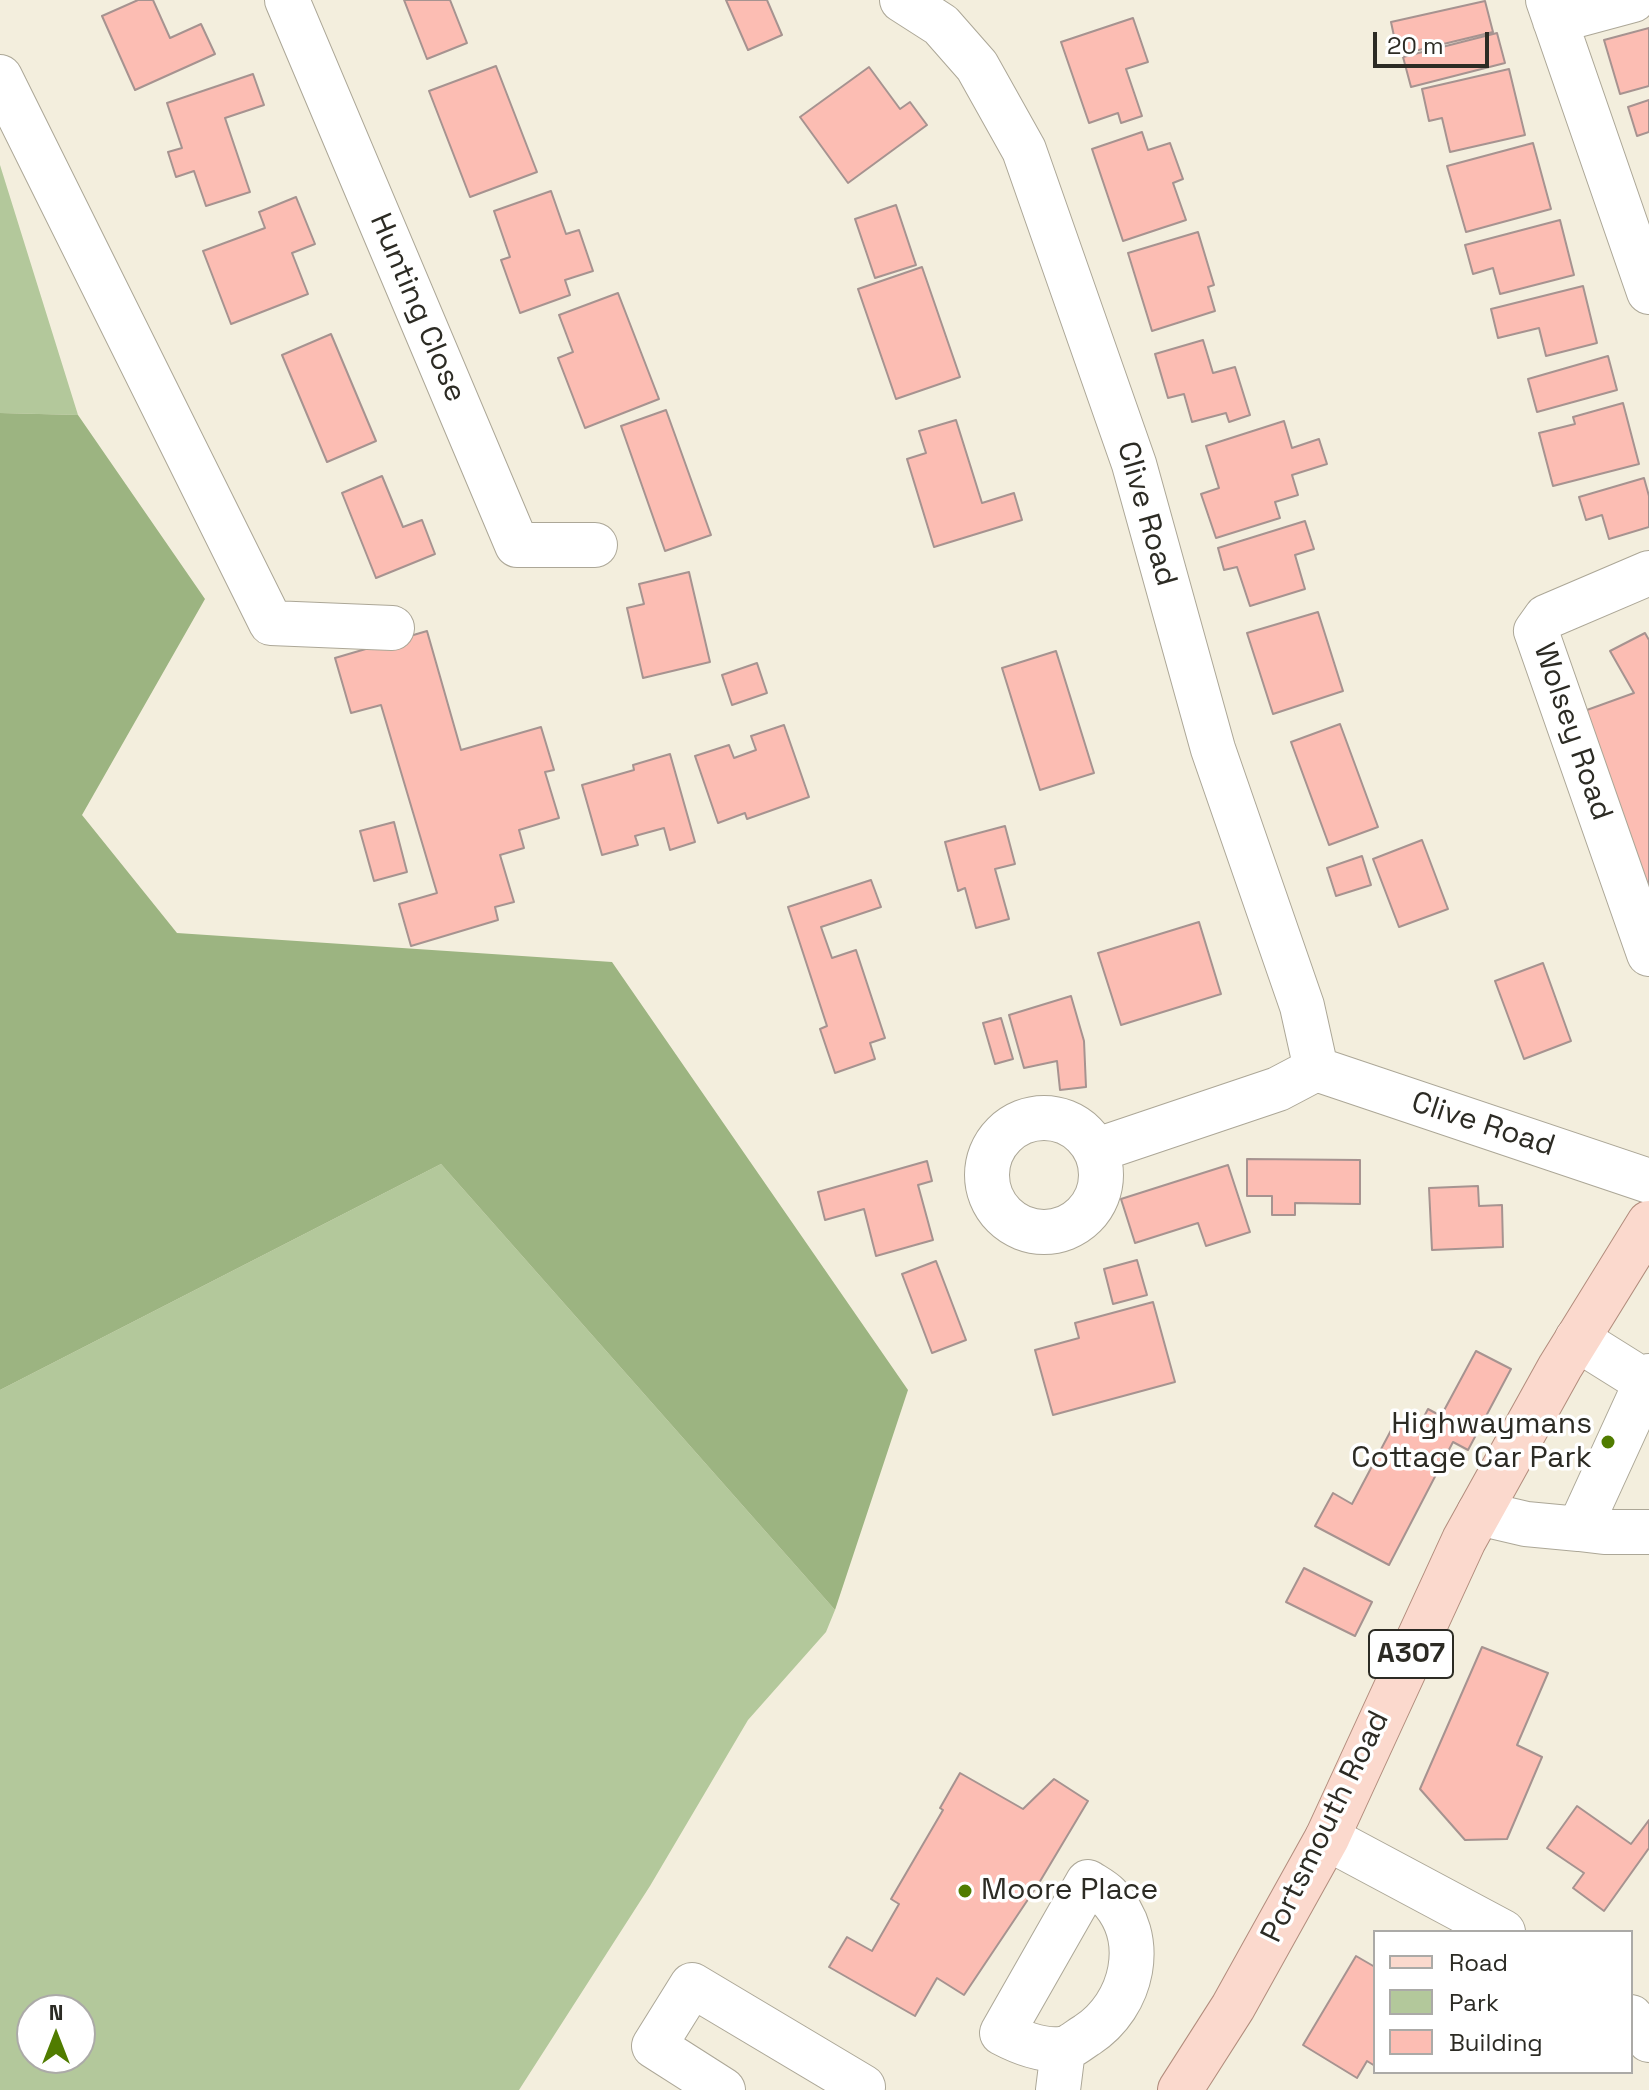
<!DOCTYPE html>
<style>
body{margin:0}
#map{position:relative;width:1649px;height:2090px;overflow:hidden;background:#f3eedd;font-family:"Space Grotesk",sans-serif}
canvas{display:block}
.legend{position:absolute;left:1373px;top:1930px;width:260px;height:144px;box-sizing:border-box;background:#fff;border:2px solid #abaaa7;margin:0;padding:10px 14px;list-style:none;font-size:24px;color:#2c2b24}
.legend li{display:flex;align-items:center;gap:16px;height:40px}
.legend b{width:40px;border:2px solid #abaaa7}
.north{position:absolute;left:16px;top:1994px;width:80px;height:80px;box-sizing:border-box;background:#fff;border:2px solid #abaaa7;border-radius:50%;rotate:0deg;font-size:22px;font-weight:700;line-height:32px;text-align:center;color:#2c2b24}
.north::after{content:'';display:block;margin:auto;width:28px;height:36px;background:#507c00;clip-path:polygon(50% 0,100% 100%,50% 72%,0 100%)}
.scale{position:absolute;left:1373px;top:32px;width:116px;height:36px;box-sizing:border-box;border:4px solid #2c2b24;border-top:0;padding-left:10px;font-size:24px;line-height:28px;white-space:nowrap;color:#2c2b24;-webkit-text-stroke:6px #fff;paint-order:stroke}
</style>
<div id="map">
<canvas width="1649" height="2090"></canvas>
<ul class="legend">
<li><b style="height:10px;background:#fbd9cd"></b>Road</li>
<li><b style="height:22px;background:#b3c89b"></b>Park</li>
<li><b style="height:22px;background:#fcbdb3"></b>Building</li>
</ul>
<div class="north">N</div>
<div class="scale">20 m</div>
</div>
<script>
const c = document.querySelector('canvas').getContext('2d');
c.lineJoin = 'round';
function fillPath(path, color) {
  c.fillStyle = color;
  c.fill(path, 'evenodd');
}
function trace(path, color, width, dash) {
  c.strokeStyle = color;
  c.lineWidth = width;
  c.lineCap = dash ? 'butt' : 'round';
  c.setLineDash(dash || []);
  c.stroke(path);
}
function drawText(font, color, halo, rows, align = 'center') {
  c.font = font + ' "Space Grotesk",sans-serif';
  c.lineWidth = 7;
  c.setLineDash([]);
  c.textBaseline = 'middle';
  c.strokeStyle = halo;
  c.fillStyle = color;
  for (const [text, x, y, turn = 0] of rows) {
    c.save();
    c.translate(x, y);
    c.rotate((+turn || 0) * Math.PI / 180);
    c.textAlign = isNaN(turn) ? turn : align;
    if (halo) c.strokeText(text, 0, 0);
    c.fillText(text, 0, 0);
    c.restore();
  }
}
fillPath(new Path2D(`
 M0 165 78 415 0 413Z
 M441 1164 835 1610 826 1632 748 1720 650 1886 519 2090H0V1390ZM32 2010H80V2058H32Z`), '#b3c89b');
fillPath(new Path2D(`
 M0 413 78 415 205 599 82 815 177 933 612 962 908 1390 835 1610 441 1164 0 1390Z`), '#9cb481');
const building = new Path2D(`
 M138 0H153L170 38 201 24 215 54 135 90 102 16Z
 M404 0H450L467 43 427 59Z
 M726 0H767L782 35 748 50Z
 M1485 1 1493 32 1398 55 1391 22Z
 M1133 18 1148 62 1126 69 1142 116 1121 123 1118 113 1089 123 1061 42Z
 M1649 28V86L1620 94 1604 40Z
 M1497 33 1505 63 1411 87 1403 57Z
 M496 66 537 172 470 197 429 91Z
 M869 67 900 109 910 102 927 125 848 183 800 117Z
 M1509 69 1525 135 1450 152 1442 118 1429 121 1422 89Z
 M253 74 264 105 225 118 250 192 206 206 194 171 176 177 168 152 182 148 167 103Z
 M1649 100V132L1637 136 1628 107Z
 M1142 132 1148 150 1170 143 1183 179 1173 183 1186 220 1123 241 1092 149Z
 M1533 143 1551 209 1466 232 1447 166Z
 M551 191 566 234 579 230 593 271 565 280 570 295 520 313 501 260 510 257 494 211Z
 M296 197 315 244 292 253 308 294 231 324 203 251 265 228 259 212Z
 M896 205 916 265 875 278 855 219Z
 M1560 220 1574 275 1500 294 1493 268 1473 274 1465 245Z
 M1198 232 1214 285 1208 287 1215 311 1152 331 1128 253Z
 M922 267 960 377 896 399 858 289Z
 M1583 286 1597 343 1546 356 1539 328 1498 338 1491 309Z
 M618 293 659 399 585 428 558 358 573 352 559 315Z
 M331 334 376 441 327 462 282 355Z
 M1203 340 1213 373 1235 367 1250 415 1229 422 1226 413 1192 422 1184 394 1168 398 1155 354Z
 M1608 356 1617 390 1537 412 1528 379Z
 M1623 403 1639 464 1553 486 1539 433 1575 424 1573 417Z
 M666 410 711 535 665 551 621 426Z
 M956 420 982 503 1014 493 1022 520 934 547 907 459 926 453 919 431Z
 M1284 421 1292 448 1319 439 1327 464 1292 475 1298 495 1275 502 1280 518 1216 538 1201 494 1219 488 1206 446Z
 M382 476 403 527 422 520 435 554 376 578 342 493Z
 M1644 478 1649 496V527L1609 539 1602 515 1586 520 1579 497Z
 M1305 521 1314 549 1295 555 1305 589 1250 606 1237 567 1224 570 1218 548Z
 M689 572 710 662 643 678 627 608 644 604 639 584Z
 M1318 612 1343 691 1273 714 1247 633Z
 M427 631 461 750 541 727 554 770 545 772 559 818 519 830 524 848 500 855 514 902 495 907 498 920 411 946 399 904 437 893 381 705 351 713 335 658Z
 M1645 633 1649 640V911L1573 715 1634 693 1610 651Z
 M1056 651 1094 773 1040 790 1002 668Z
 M757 663 767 693 732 705 722 675Z
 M1340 724 1378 827 1329 845 1291 742Z
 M784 725 809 797 747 819 745 813 718 823 695 756 729 745 734 758 756 750 751 736Z
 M670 754 695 842 670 850 664 828 635 836 638 845 602 855 582 785 634 770 633 765Z
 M394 822 407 872 374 881 360 831Z
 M1005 826 1015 864 995 869 1009 919 976 928 965 888 958 891 945 842Z
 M1422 840 1448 909 1399 927 1373 859Z
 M1362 856 1371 885 1336 896 1327 868Z
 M871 880 881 907 821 927 832 958 856 950 885 1038 870 1043 875 1059 835 1073 820 1029 827 1026 788 907Z
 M1199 922 1221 994 1121 1025 1098 953Z
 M1543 963 1571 1041 1524 1059 1495 981Z
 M1071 996 1084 1041 1086 1087 1060 1090 1057 1061 1024 1068 1009 1015Z
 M1001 1018 1013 1059 995 1064 983 1023Z
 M1247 1159 1360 1160V1204L1295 1203V1215H1272V1196H1247Z
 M927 1161 932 1181 918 1185 933 1240 876 1256 864 1209 825 1220 818 1192Z
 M1228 1165 1250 1232 1206 1246 1198 1223 1135 1243 1121 1199Z
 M1478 1186 1479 1206 1502 1205 1503 1247 1432 1250 1429 1188Z
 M1137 1260 1147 1295 1113 1304 1104 1269Z
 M936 1261 966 1340 932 1353 902 1274Z
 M1153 1302 1175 1382 1053 1415 1035 1350 1079 1338 1075 1323Z
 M1476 1351 1511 1369 1468 1450 1453 1442 1389 1565 1315 1526 1333 1493 1352 1504 1397 1419 1417 1430 1428 1409 1441 1416Z
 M1304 1568 1372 1602 1355 1636 1286 1602Z
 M1482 1647 1548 1673 1517 1745 1542 1757 1507 1839 1465 1840 1420 1789Z
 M960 1773 1023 1809 1054 1779 1088 1801 1039 1883 964 1995 937 1978 915 2016 829 1967 847 1937 872 1951 899 1904 891 1899 943 1810 940 1808Z
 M1577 1806 1631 1844 1649 1820V1848L1604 1911 1573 1888 1584 1873 1547 1848Z
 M1356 1956 1375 1967V2066L1367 2061 1357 2078 1303 2045Z`);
fillPath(building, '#fcbdb3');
trace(building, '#a69390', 2);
const minor = new Path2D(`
 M287 0 517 545H595
 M902 0 941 25 977 66 1024 150 1134 464 1213 749 1302 1006 1316 1069 1649 1181
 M1548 0 1649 292
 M1555 21 1633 0
 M0 77 271 623 392 628
 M1649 573 1546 617 1536 631 1649 954
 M987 1175a57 57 0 1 1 114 0a57 57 0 1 1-114 0Z
 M1097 1150 1278 1089 1316 1069
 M1577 1339 1649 1384
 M1649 1376 1579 1529 1604 1532H1649
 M1479 1513 1526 1524 1579 1529
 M1327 1838 1503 1932
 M1088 1882C1094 1886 1102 1890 1108 1896 1149 1938 1133 2005 1087 2035 1080 2039 1069 2049 1061 2049 1040 2051 1019 2042 1002 2033Z
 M1631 2017 1649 2040
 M723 2090 654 2046 692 1985 863 2087 861 2090
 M1058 2090 1063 2050`);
const major = new Path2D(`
 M1180 2090 1233 2007 1327 1838 1464 1540 1560 1367 1649 1223`);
trace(minor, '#aca797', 46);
trace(major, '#b18c7c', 46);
trace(minor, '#fff', 44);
trace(major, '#fbd9cd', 44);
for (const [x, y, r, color] of [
 [1608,1442,8,"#507c00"],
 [965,1891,8,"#507c00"]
]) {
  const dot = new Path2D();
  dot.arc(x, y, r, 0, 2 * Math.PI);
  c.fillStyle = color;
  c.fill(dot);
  trace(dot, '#fff', 3);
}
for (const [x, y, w] of [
 [1411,1654,84]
]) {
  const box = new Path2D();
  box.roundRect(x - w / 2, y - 24, w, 48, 6);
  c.fillStyle = '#fff';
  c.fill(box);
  trace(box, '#2c2b24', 2);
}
drawText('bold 28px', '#2c2b24', null, [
 ["A307",1411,1654]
]);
drawText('30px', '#2c2b24', '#fff', [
 ["Hunting Close",417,308,67],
 ["Clive Road",1146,514,74],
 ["Wolsey Road",1572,732,71],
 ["Clive Road",1483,1125,18],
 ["Portsmouth Road",1326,1827,-64]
]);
drawText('30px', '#2c2b24', '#fff', [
 ["Highwaymans",1592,1425],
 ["Cottage Car Park",1592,1459],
 ["Moore Place",981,1891,"left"]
], 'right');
</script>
